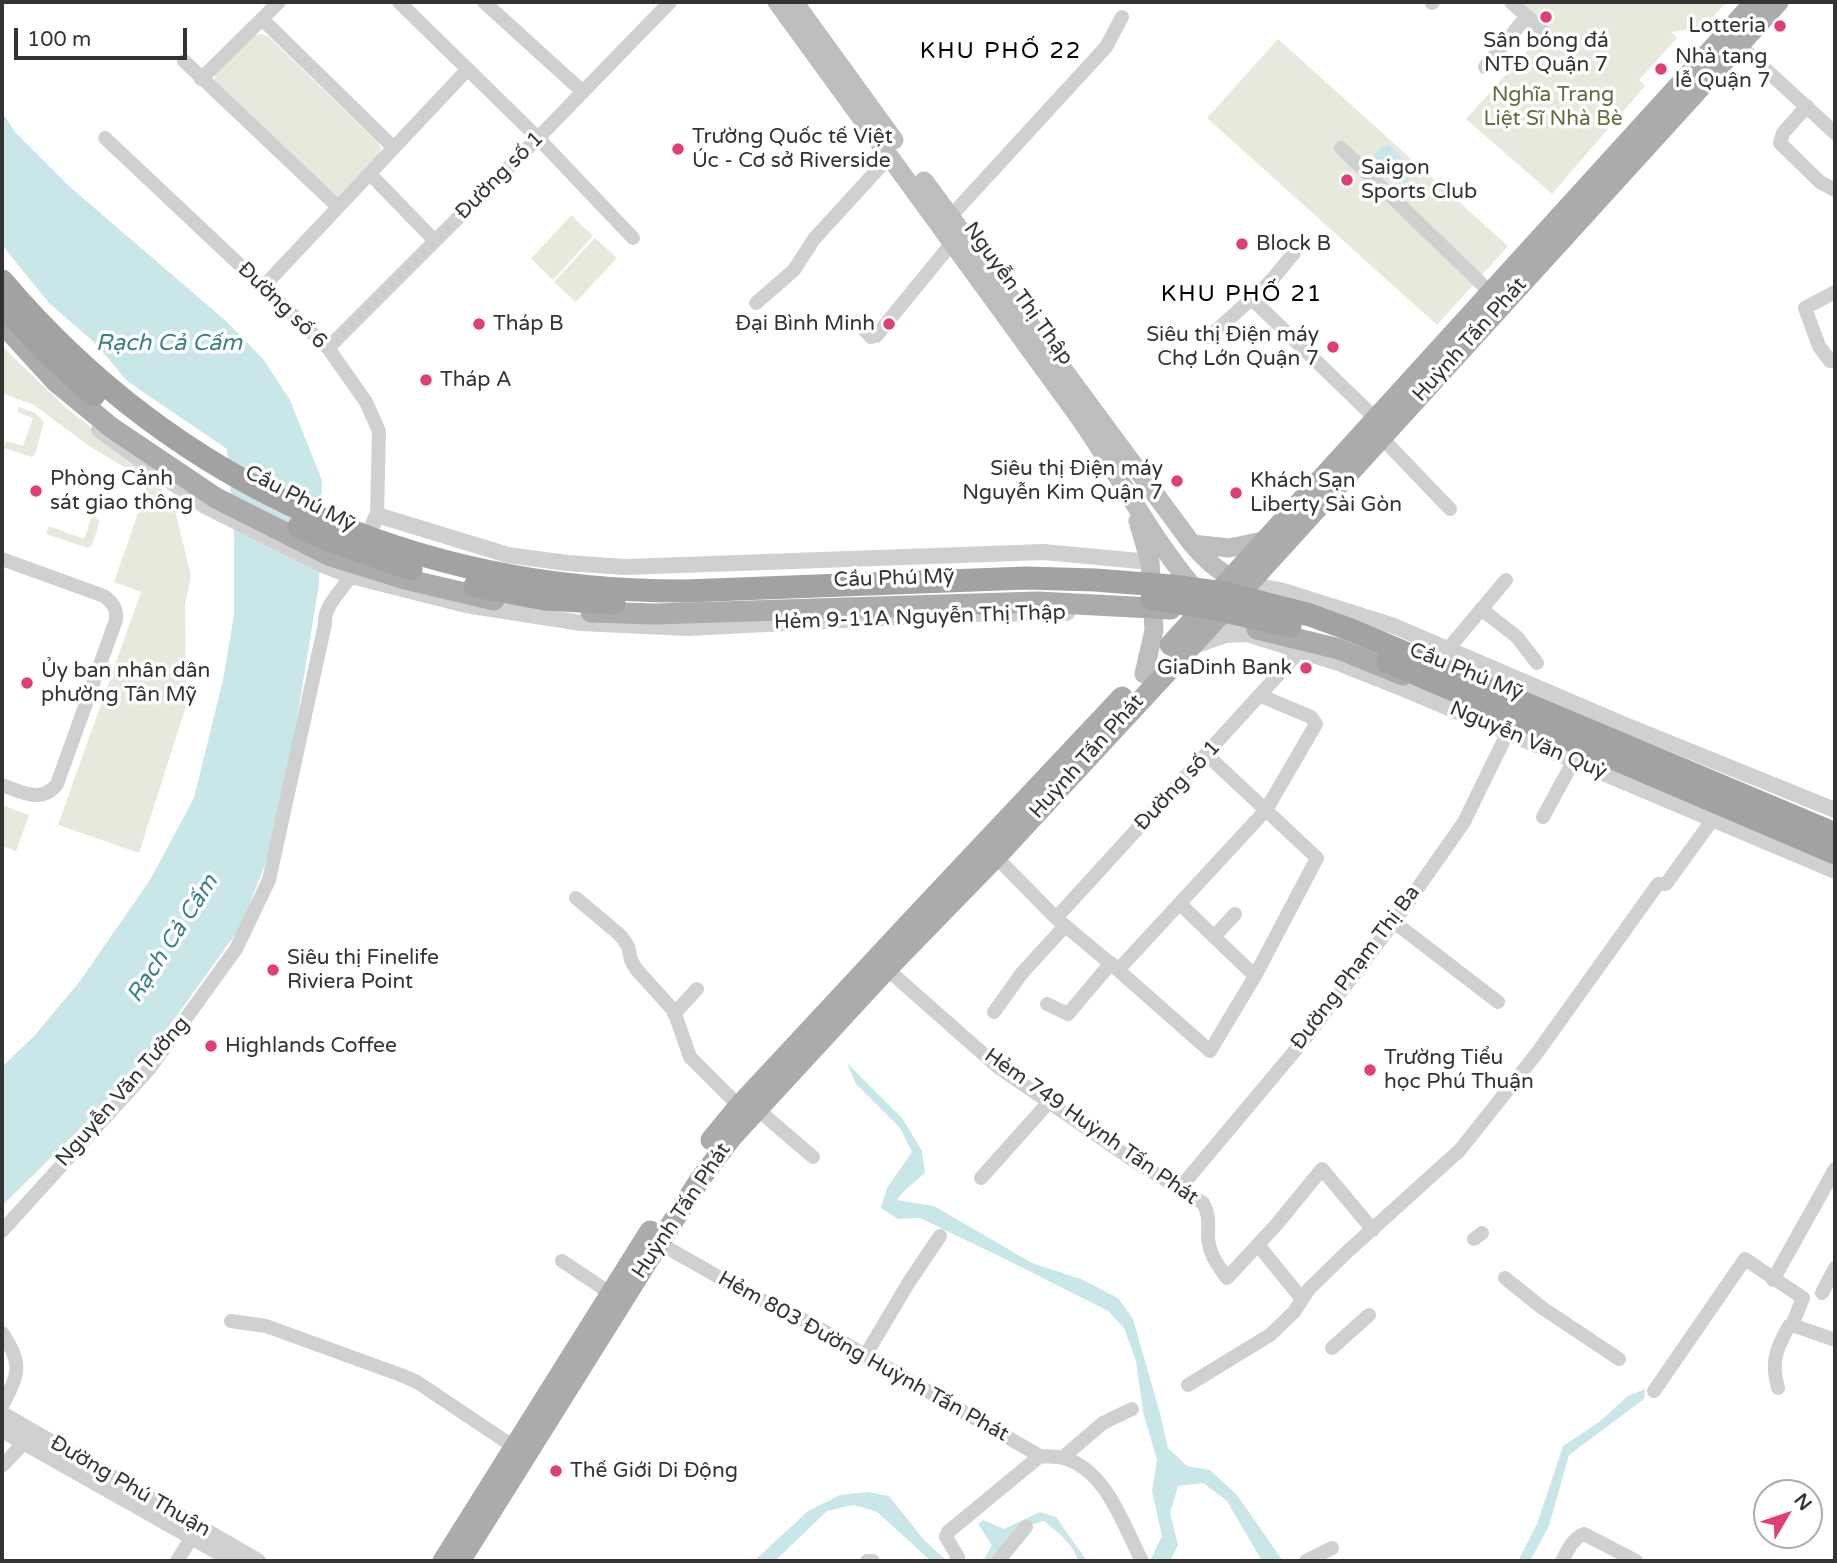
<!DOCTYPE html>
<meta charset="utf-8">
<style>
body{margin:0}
#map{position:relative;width:1837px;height:1563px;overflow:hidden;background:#fff;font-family:"Varela Round",sans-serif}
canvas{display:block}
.frame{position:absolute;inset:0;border:4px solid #333;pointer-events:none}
.north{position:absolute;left:1753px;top:1479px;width:70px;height:70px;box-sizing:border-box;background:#fff;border:2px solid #adadad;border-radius:50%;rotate:51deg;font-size:19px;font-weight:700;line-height:28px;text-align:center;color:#333}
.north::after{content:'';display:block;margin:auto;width:24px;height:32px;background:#e13d78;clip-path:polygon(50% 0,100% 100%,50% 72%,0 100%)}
.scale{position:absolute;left:14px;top:28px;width:173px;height:32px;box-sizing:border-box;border:4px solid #333;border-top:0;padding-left:9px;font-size:21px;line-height:24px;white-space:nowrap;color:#333;-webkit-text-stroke:5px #fff;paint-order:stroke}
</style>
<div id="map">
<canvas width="1837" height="1563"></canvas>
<div class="frame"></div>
<div class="north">N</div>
<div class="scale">100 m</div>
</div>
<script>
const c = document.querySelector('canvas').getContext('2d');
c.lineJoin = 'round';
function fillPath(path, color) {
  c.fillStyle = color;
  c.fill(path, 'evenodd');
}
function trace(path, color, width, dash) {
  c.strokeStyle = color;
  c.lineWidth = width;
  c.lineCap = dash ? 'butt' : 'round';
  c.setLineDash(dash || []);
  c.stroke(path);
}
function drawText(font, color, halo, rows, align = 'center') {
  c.font = font + ' "Varela Round",sans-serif';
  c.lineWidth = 7;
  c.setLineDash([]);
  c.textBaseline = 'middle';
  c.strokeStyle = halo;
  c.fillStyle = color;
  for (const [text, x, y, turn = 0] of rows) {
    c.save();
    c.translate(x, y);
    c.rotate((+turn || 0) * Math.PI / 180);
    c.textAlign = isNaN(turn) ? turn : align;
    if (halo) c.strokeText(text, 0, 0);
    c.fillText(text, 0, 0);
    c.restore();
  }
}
fillPath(new Path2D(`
 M1525 2H1727L1702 28 1671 32 1677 38 1639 80 1645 86 1552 194 1466 119 1546 30 1521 7Z
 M260 34 268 36 379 144 381 150 378 157 337 198 214 83 216 72 253 35Z
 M1278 39 1508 246 1437 325 1207 118Z
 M571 215 593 236 553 280 531 259Z
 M595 238 617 258 576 302 554 282Z
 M2 346 64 406 151 476 150 480 172 498 191 576 185 605 186 706 139 853 58 825 141 592 114 582 149 482 89 446 34 405 2 393Z
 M19 407 35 413 44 422 35 454 32 457 4 448 6 441 23 446 33 418 17 412Z
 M92 516 100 521 92 545 88 548 46 534 49 526 84 539Z
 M2 805 29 815 16 851 2 846Z`), '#e7e9dc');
fillPath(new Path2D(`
 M2 112 15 132 70 187 226 321 263 359 290 400 322 480 319 584 294 737 274 842 240 928 162 1036 100 1109 2 1206V1067L35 1035 80 981 150 880 194 798 223 680 234 615V534L227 449 127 381 96 344 49 303 2 245Z
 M1388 145C1400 154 1415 168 1407 184H1399L1372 157 1381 147Z
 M847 1063 902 1118 922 1151 925 1173 905 1190 897 1200 934 1206 1032 1263 1081 1279 1118 1298 1133 1319 1160 1413 1168 1448 1187 1466 1210 1470 1237 1495 1283 1561H1262L1227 1501 1203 1483 1178 1486 1170 1513 1178 1545 1170 1561H1150L1162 1536 1152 1491 1157 1460 1143 1412 1136 1361 1124 1328 1108 1311 1003 1258 920 1218 898 1219 881 1208 887 1188 912 1152 900 1128 856 1084Z
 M1645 1389 1644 1399 1569 1455 1549 1526 1530 1561H1518L1537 1524 1563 1446 1599 1422 1628 1396Z
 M868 1492 889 1496 925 1541 947 1561H931L877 1512 854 1505 827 1511 775 1561H754L808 1511 840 1495Z
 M1040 1512 1056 1517 1087 1561H1078C1074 1544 1057 1532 1044 1521L1027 1526 994 1561H983L992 1545 978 1524 983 1520 1004 1529Z`), '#c9e6e9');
trace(new Path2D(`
 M399 2 538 138 633 238
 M484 2 583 92
 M1511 2 1542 30
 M1432 3 1433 2
 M262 19 394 148
 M1739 45 1835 133
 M184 61 338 207
 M1485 67 1527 16
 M201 79 279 2
 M1807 106 1783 133 1780 143 1820 182 1835 190
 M105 138 328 348 366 402 379 431 377 515
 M1341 148 1490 292
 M370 174 435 241
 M950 217 1106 47 1122 17
 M263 287 468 69
 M1835 292 1805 308 1819 346 1830 361 1835 358
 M1252 299 1375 418
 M756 303 794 270 814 239 890 156
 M857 322 871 337 876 336 952 243
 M1209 337 1270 282 1294 253
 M328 348 538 138 670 2
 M1381 437 1450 509
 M2 559 104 596C113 603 117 608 116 620L57 784C42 804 22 792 2 785
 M1481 609 1517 637 1537 663
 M1448 649 1506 580
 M1543 817 1573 762
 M992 853 1056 918 1118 970 1210 1051 1255 976 1317 858 1207 755
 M576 898 620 935 628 946 631 960 636 969 674 1011 690 1057 739 1106
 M1180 904 1255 976
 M1056 918 1299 652
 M1394 922 1498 1002
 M1214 937 1235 914
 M887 969 998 1067 1130 1158 1203 1203C1210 1216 1208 1222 1208 1236 1208 1252 1218 1266 1227 1278L1277 1224 1322 1169 1373 1230
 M1118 970 1266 810 1316 724 1311 717 1261 696
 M1047 1004 1068 1014 1111 963
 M994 1012 1022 973 1065 926
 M674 1014 697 989
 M757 1109 813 1157
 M981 1178 1049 1102
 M1179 1189 1304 1040 1394 922 1464 822 1508 732
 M2 1231 150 1068 236 949 269 880 325 624C323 607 342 590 351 576
 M1474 1239 1482 1233
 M659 1243 743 1291 810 1323 1040 1456C1047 1457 1056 1456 1063 1458 1106 1469 1123 1525 1142 1561
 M1258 1245 1302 1299
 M562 1261 610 1293
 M1505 1278 1541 1307 1619 1359
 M1773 1280 1835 1169
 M1822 1293 1835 1268
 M231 1321 266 1326 401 1375 417 1382 514 1447
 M2 1333C23 1364 19 1374 2 1406
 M1332 1348 1369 1315
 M865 1356 909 1282 940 1236
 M1188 1385 1270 1335 1294 1312 1309 1289 1347 1252 1460 1150 1537 1053 1658 884H1666L1713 819
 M1778 1388C1771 1361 1776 1349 1789 1326L1792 1325
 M1654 1391 1745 1259 1803 1298 1792 1325 1835 1340
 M1063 1457 1103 1423 1132 1409
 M2 1466 32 1434
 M177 1561 192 1537
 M867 1561H873
 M956 1561 958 1557 946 1537 948 1532 1040 1456
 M998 1561 1026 1527
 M1306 1561 1332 1548
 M1562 1561C1568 1550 1572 1539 1584 1534L1636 1561`), '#d0d0d0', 14);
trace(new Path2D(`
 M99 430 205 506 323 565 351 576 466 605 581 623 688 628 963 614 1067 613
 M364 545 377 515 508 555 567 563 626 567 1044 552 1150 562
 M1247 584 1280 590 1394 626 1623 724 1835 810
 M1220 615 1247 634 1341 664 1404 689 1835 871
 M1191 647 1226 635 1247 634
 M2 1414 258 1561
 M2 1430 234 1561`), '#d0d0d0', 16);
trace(new Path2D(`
 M777 2C877 138 977 275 1076 413 1119 473 1151 540 1201 596
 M794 2 894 140
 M924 181 1192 544C1208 563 1222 575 1246 584
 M1138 521 1150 562 1154 630 1144 674
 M1192 544 1229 548 1263 541`), '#bdbdbd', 19);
trace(new Path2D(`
 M1170 645 1755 2
 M711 1140 739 1106 913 919 1122 697
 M443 1561 650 1231
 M460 1561 659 1243 701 1178 732 1137 887 969 996 857 1220 615 1778 2`), '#ababab', 21);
trace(new Path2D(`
 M2 323 56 382 112 428 216 498 331 556 405 579 494 600
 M591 612 655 614 1038 602 1171 609
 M1257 629 1339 649 1403 675`), '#ababab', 21);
trace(new Path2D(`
 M2 281C176 486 418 592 686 591L1026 578 1095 580 1172 586 1224 593 1310 615 1351 630 1835 834
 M2 305 48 354 94 395
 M299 527 331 541 411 569
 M475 586 545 599 614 603
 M1152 599 1216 609 1290 626
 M1388 662 1835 853`), '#a2a2a2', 23);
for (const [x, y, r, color] of [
 [1546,17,7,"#e13d78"],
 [1780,26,7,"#e13d78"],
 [1661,69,7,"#e13d78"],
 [678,149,7,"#e13d78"],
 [1347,180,7,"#e13d78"],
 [1242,244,7,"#e13d78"],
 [479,324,7,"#e13d78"],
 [889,324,7,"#e13d78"],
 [1333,347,7,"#e13d78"],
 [426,380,7,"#e13d78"],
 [1177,481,7,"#e13d78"],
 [36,491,7,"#e13d78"],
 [1236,493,7,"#e13d78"],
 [1306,668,7,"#e13d78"],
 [27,683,7,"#e13d78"],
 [273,970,7,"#e13d78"],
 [211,1046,7,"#e13d78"],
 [1370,1070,7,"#e13d78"],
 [556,1471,7,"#e13d78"]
]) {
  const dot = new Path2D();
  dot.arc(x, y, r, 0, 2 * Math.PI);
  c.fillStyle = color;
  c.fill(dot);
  trace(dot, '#fff', 2.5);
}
drawText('21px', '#333', '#fff', [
 ["Lotteria",1766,26,"right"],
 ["Sân bóng đá",1546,41,"center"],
 ["NTĐ Quận 7",1546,65,"center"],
 ["Nhà tang",1675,57],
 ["lễ Quận 7",1675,81],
 ["Trường Quốc tế Việt",692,137],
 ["Úc - Cơ sở Riverside",692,161],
 ["Saigon",1361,168],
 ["Sports Club",1361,192],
 ["Block B",1256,244],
 ["Tháp B",493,324],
 ["Đại Bình Minh",875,324,"right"],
 ["Siêu thị Điện máy",1319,335,"right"],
 ["Chợ Lớn Quận 7",1319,359,"right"],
 ["Tháp A",440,380],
 ["Siêu thị Điện máy",1163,469,"right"],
 ["Nguyễn Kim Quận 7",1163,493,"right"],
 ["Phòng Cảnh",50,479],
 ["sát giao thông",50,503],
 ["Khách Sạn",1250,481],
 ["Liberty Sài Gòn",1250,505],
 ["GiaDinh Bank",1292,668,"right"],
 ["Ủy ban nhân dân",41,671],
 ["phường Tân Mỹ",41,695],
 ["Siêu thị Finelife",287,958],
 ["Riviera Point",287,982],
 ["Highlands Coffee",225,1046],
 ["Trường Tiểu",1384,1058],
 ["học Phú Thuận",1384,1082],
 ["Thế Giới Di Động",570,1471]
], 'left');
drawText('21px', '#636e40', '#fff', [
 ["Nghĩa Trang",1553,95],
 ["Liệt Sĩ Nhà Bè",1553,119]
]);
drawText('21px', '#333', '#fff', [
 ["Đường số 1",500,176,-45],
 ["Nguyễn Thị Thập",1018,294,54],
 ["Đường số 6",282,306,44],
 ["Huỳnh Tấn Phát",1470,340,-48],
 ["Cầu Phú Mỹ",300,499,27],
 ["Cầu Phú Mỹ",894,579,-2],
 ["Hẻm 9-11A Nguyễn Thị Thập",920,618,-2],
 ["Cầu Phú Mỹ",1466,672,22],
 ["Nguyễn Văn Quỳ",1528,741,23],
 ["Huỳnh Tấn Phát",1087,757,-48],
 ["Đường số 1",1178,786,-47],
 ["Đường Phạm Thị Ba",1356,968,-53],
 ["Nguyễn Văn Tưởng",123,1092,-49],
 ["Hẻm 749 Huỳnh Tấn Phát",1091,1127,35],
 ["Huỳnh Tấn Phát",682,1211,-56],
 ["Hẻm 803 Đường Huỳnh Tấn Phát",863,1357,29],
 ["Đường Phú Thuận",130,1487,30]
]);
c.letterSpacing = '2px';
drawText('23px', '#000', '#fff', [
 ["KHU PHỐ 22",1001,52],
 ["KHU PHỐ 21",1242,295]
]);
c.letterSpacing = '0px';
drawText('italic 23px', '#3c8087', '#fff', [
 ["Rạch Cả Cấm",169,344],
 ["Rạch Cả Cấm",173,939,-57]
]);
</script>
